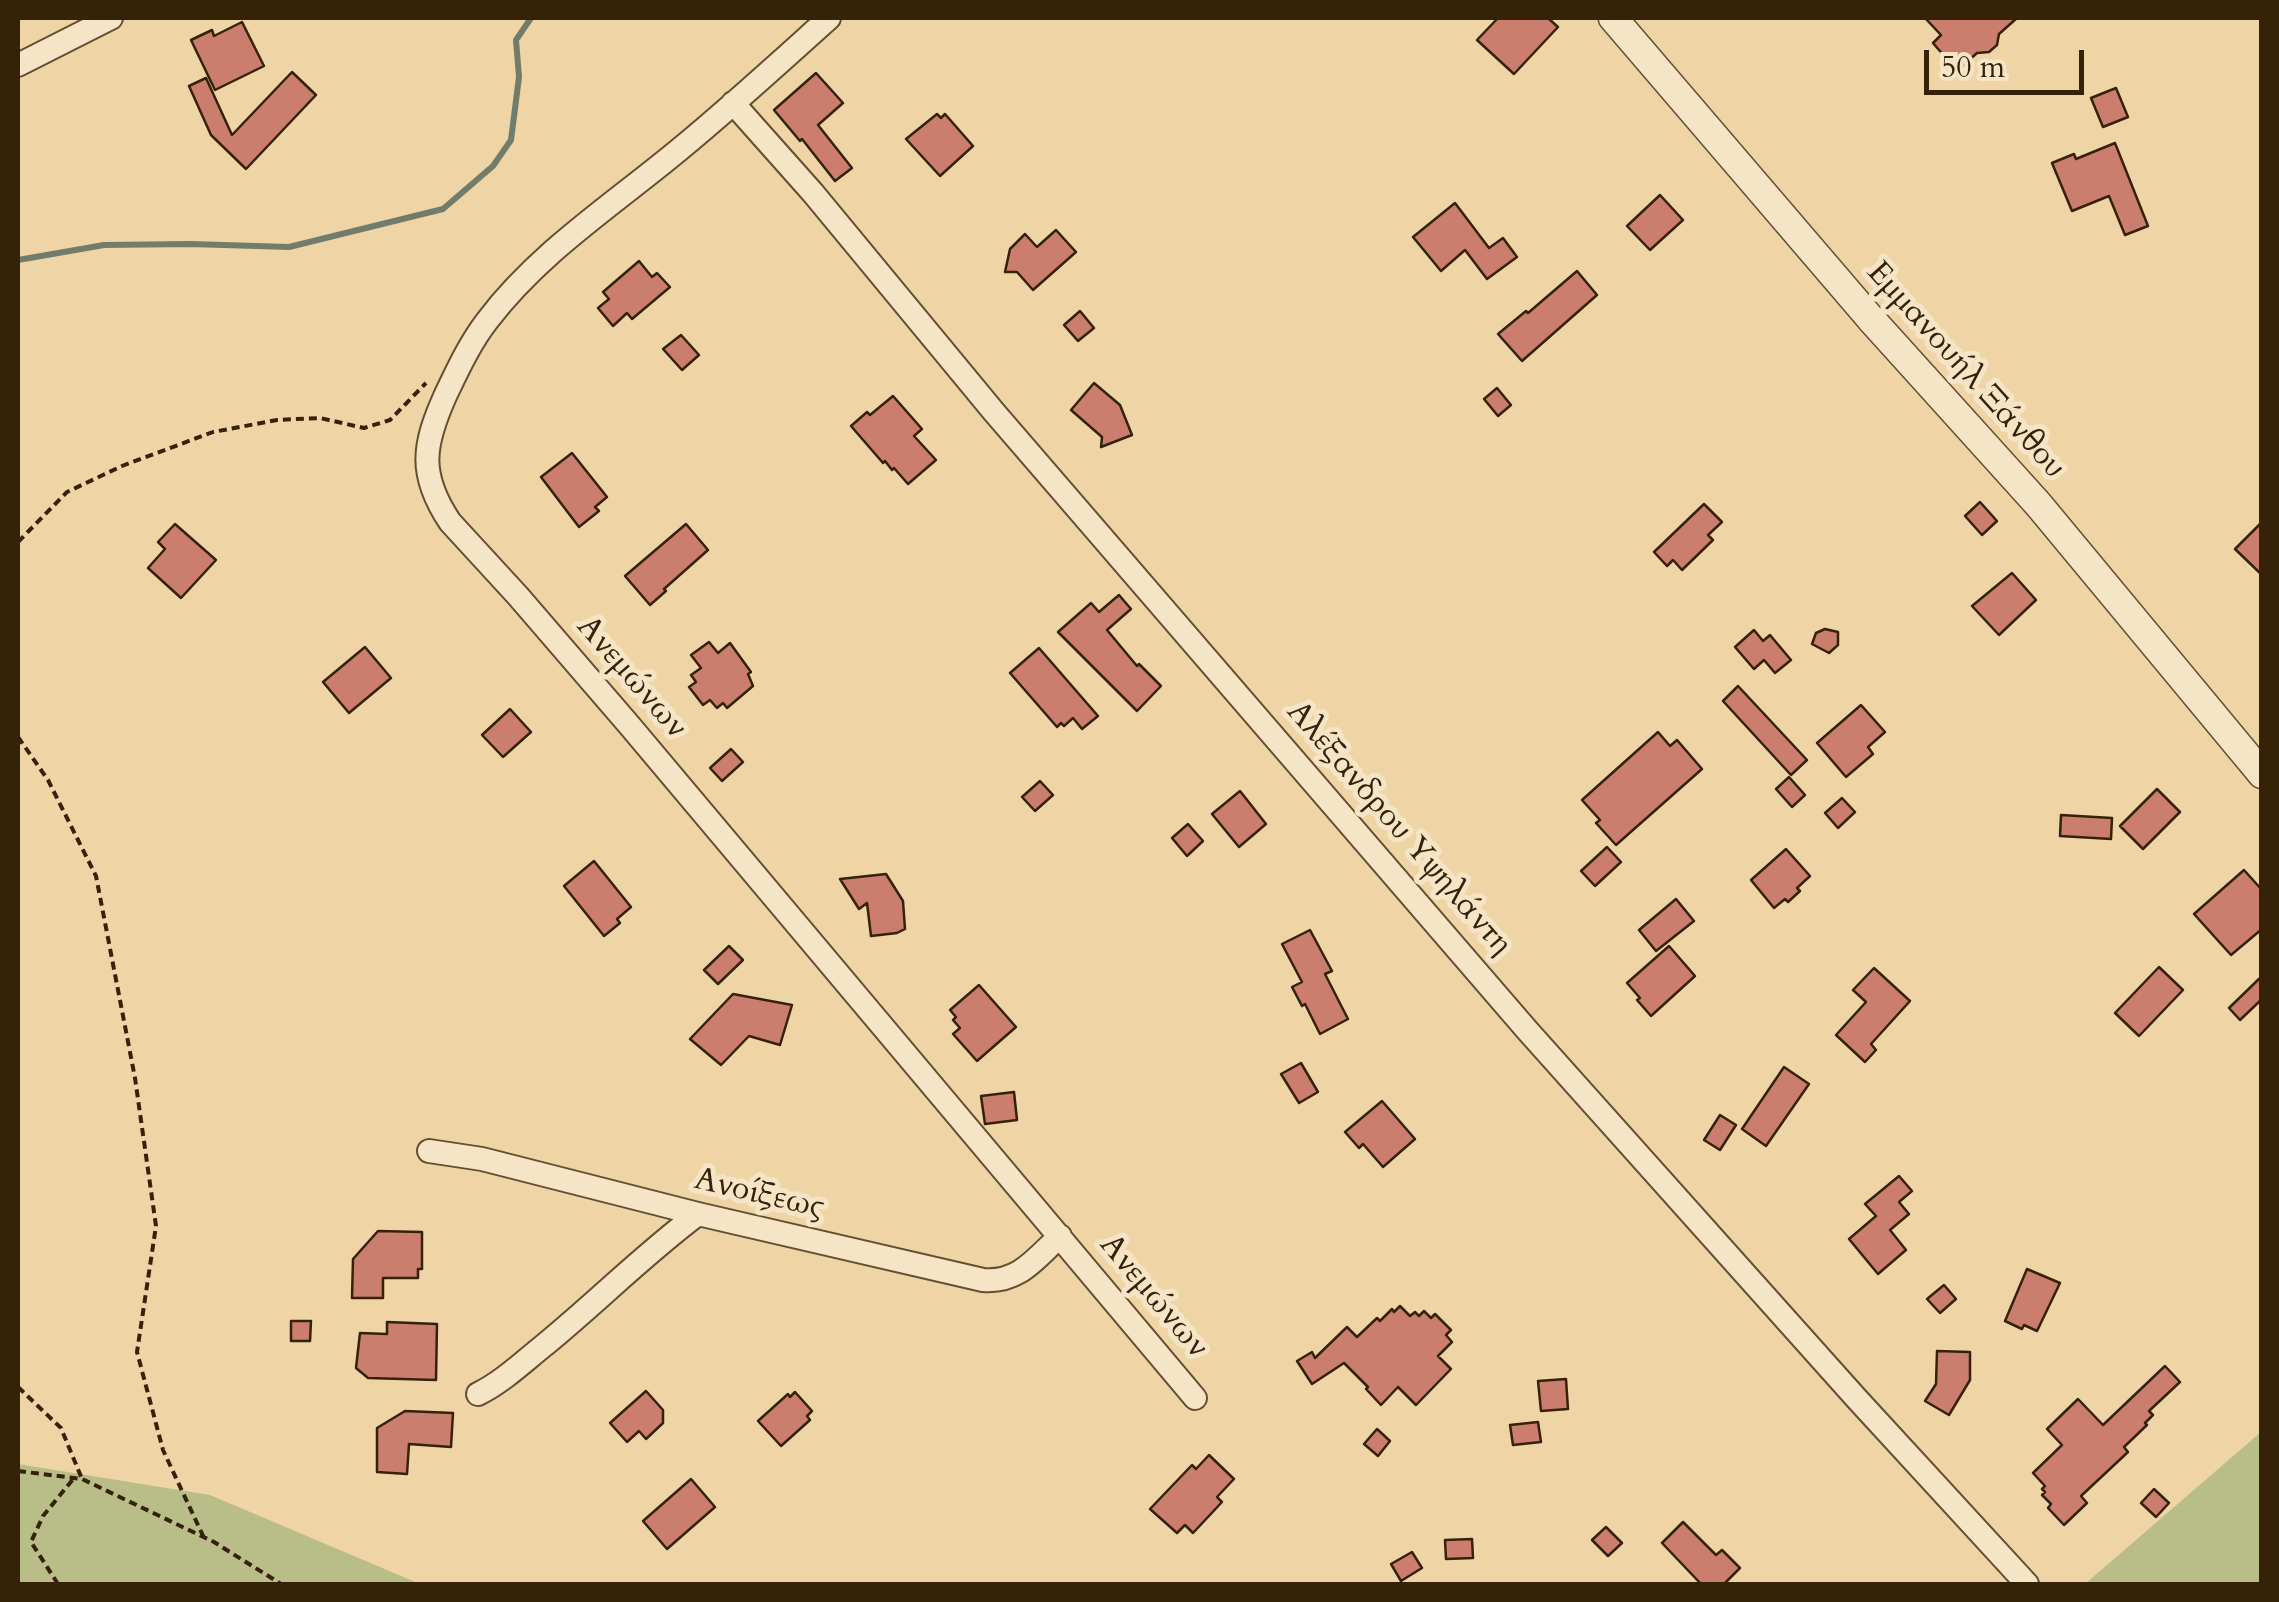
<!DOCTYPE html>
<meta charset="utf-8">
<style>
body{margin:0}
#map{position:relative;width:2279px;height:1602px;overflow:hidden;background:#efd5a6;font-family:Cardo,serif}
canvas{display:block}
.frame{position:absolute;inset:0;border:20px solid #352209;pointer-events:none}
.scale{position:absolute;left:1924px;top:50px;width:160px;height:45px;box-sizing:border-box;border:5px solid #352209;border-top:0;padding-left:12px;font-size:30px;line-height:35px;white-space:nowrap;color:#352209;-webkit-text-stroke:8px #f5e4c5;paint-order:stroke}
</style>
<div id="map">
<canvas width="2279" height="1602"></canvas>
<div class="frame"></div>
<div class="scale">50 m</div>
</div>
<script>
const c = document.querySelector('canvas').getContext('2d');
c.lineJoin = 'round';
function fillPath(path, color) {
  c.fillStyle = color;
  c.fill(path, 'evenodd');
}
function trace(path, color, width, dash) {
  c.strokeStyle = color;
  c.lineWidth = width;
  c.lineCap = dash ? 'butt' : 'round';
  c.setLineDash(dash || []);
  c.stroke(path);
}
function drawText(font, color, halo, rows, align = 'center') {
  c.font = font + ' Cardo,serif';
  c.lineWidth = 10;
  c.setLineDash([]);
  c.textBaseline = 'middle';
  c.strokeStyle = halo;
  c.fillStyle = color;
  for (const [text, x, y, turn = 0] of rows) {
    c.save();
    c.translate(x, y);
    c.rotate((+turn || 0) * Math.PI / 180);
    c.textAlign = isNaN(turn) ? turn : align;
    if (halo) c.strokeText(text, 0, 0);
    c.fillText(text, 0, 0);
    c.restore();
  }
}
fillPath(new Path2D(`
 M2261 1432V1584H2085Z
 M18 1464 210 1495 420 1584H18Z`), '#b9bd87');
trace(new Path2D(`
 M18 260 104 245 190 244 289 247 443 209 493 166 511 140 519 77 516 40 531 18`), '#727c6a', 6);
const building = new Path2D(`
 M1498 18H1548L1558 27 1514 74 1477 40Z
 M1925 18H2017L1999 34 1997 45 1989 52 1977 53 1957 71 1933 43 1941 35Z
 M242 22 264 66 215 90 191 40 212 30 214 36Z
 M292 72 316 95 246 169 211 135 189 86 206 78 232 135Z
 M816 73 843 103 818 125 852 168 835 181 802 139 800 141 774 110Z
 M2116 88 2128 117 2103 127 2091 98Z
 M937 114 941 118 945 114 973 146 940 176 906 139Z
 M2115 143 2148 226 2125 235 2109 196 2072 211 2052 163 2074 154 2076 159Z
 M1660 195 1683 220 1650 250 1627 226Z
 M1455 203 1489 248 1503 238 1517 257 1487 279 1465 250 1441 271 1413 237Z
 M1056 230 1076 252 1033 290 1017 272H1005L1010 249 1025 234 1037 247Z
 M639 261 652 277 657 273 670 287 632 319 627 313 613 326 598 308 609 299 603 292Z
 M1577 271 1597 295 1522 361 1498 334 1526 311 1528 313Z
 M1080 311 1094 328 1078 341 1064 325Z
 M681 335 699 355 682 370 663 349Z
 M1094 383 1120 405 1132 435 1101 447 1102 437 1071 410Z
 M1497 388 1511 405 1498 416 1484 399Z
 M893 396 922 429 914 436 936 460 908 484 894 468 892 470 885 461 883 463 851 426 867 412 870 415Z
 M572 453 607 497 595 507 599 511 579 527 541 477Z
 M1980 502 1997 521 1982 535 1965 516Z
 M1704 504 1722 522 1708 535 1713 540 1682 570 1673 560 1667 566 1654 552Z
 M2262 522V575L2235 549Z
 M175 524 216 560 181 598 148 568 165 549 158 542Z
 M686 524 708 550 664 589 666 591 650 605 625 576Z
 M2012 573 2036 600 1999 635 1972 606Z
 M1119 595 1131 609 1107 630 1137 666 1139 664 1161 686 1137 711 1058 632 1091 603 1099 612Z
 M1825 629 1838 632V645L1829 653 1812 644 1816 633Z
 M1754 630 1763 641 1770 635 1791 660 1775 673 1764 660 1754 669 1735 647Z
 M709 642 718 653 730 643 751 672 748 674 753 686 727 708 723 703 717 708 710 700 703 705 689 687 696 682 691 675 701 668 691 655Z
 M365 647 391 678 349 713 323 682Z
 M1039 648 1098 716 1082 729 1073 718 1064 726 1061 723 1057 727 1010 673Z
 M1738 686 1807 760 1791 775 1723 701Z
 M1861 705 1885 732 1868 747 1873 754 1846 777 1817 743Z
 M510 709 531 732 503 757 482 735Z
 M1658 732 1670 746 1677 740 1702 769 1616 845 1596 823 1600 820 1582 800Z
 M731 749 743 762 722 781 710 768Z
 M1789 777 1805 795 1792 807 1776 789Z
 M1040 781 1053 795 1035 811 1022 797Z
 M2157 789 2180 812 2143 849 2120 826Z
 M1240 791 1266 824 1239 847 1212 814Z
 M1842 798 1855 812 1838 828 1825 813Z
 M2061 815 2112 818 2111 839 2060 836Z
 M1188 824 1203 841 1187 856 1172 838Z
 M1607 847 1621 862 1595 886 1581 871Z
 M1786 849 1810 876 1797 888 1800 891 1788 902 1785 899 1774 908 1751 880Z
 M594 861 631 907 617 919 620 923 604 936 564 886Z
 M2244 870 2262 890V929L2231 955 2194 914Z
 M886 874 903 901 905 929 897 933 871 936 867 903 859 909 840 879Z
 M1676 899 1694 921 1656 951 1639 930Z
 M1310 930 1332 971 1325 974 1348 1019 1320 1034 1305 1004 1302 1006 1292 987 1302 982 1282 944Z
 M729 946 743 960 718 984 704 970Z
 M1669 946 1695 976 1651 1016 1637 1000 1640 998 1627 983Z
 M2159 967 2183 990 2139 1036 2115 1013Z
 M1874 968 1910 1001 1871 1044 1876 1050 1865 1062 1836 1035 1866 1002 1853 990Z
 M2262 976V999L2240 1020 2229 1008Z
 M979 985 1016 1027 977 1061 953 1034 960 1028 953 1020 956 1017 950 1010Z
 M733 994 792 1005 780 1045 749 1036 721 1065 690 1039Z
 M1301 1063 1318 1092 1299 1103 1281 1074Z
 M1784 1067 1809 1084 1766 1146 1742 1129Z
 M1014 1092 1017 1120 985 1124 981 1096Z
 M1382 1101 1415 1139 1383 1167 1363 1144 1359 1148 1345 1132Z
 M1720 1115 1736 1125 1720 1150 1704 1140Z
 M1899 1176 1912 1191 1899 1202 1909 1214 1890 1230 1906 1250 1878 1274 1849 1239 1876 1216 1865 1204Z
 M378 1231 422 1232V1269H418V1278H383V1298H352L353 1259Z
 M2027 1269 2060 1283 2037 1331 2024 1325 2022 1329 2005 1321Z
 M1944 1285 1956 1299 1940 1313 1927 1299Z
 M1400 1306 1410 1316 1415 1312 1419 1316 1424 1311 1431 1318 1435 1314 1451 1330 1446 1335 1452 1342 1438 1356 1451 1369 1416 1405 1398 1387 1381 1405 1366 1389 1368 1387 1344 1363 1312 1384 1297 1361 1312 1352 1315 1358 1347 1327 1357 1337 1377 1318 1380 1321 1392 1309 1394 1312Z
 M291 1321H311L310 1341H291Z
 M387 1322 437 1324 436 1380 368 1378 356 1368 360 1333 387 1334Z
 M1937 1351 1970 1352V1380L1949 1415 1925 1401 1936 1384Z
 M2165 1366 2180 1382 2149 1411 2153 1415 2145 1423 2147 1425 2124 1447 2128 1452 2081 1496 2087 1503 2064 1525 2048 1508 2051 1504 2042 1495 2045 1492 2042 1489 2045 1486 2033 1473 2062 1445 2047 1429 2078 1399 2103 1425Z
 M1566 1379 1568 1409 1541 1411 1538 1381Z
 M646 1391 663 1410V1423L646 1439 639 1431 627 1442 610 1423Z
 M795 1392 812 1411 807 1416 810 1420 781 1446 758 1421 788 1394 790 1397Z
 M405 1411 453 1413 451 1447 409 1444 407 1474 377 1472V1428Z
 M1538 1422 1541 1442 1513 1445 1510 1425Z
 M1377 1429 1390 1441 1378 1456 1364 1444Z
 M1209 1455 1234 1479 1217 1497 1222 1502 1193 1533 1185 1525 1177 1533 1150 1509 1192 1465 1196 1469Z
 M691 1479 715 1507 667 1549 643 1521Z
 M2154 1489 2169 1503 2156 1517 2141 1503Z
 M1683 1522 1716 1555 1722 1550 1740 1568 1724 1584H1701L1662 1543Z
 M1606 1527 1622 1543 1608 1556 1592 1540Z
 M1472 1539 1473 1558 1446 1559 1445 1540Z
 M1412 1552 1422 1568 1401 1581 1391 1564Z`);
fillPath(building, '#cb7d6e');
trace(building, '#352209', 2.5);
const minor = new Path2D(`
 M829 18C780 62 731 107 680 149 614 204 539 252 487 321 470 343 458 369 446 394 423 445 418 474 450 522L518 596 630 726 1195 1398
 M18 65 111 18
 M733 103 813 193 994 412 1527 1030 1857 1399 2027 1584
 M429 1151 482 1159 698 1214 983 1280C1019 1283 1036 1258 1060 1236
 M478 1394C502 1382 521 1364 542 1347 595 1304 643 1255 698 1214`);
const tertiary = new Path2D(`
 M1613 18 1870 318 2038 504 2262 774`);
trace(minor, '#644f30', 26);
trace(tertiary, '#644f30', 31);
trace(new Path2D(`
 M18 542 67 492 122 466 213 432 277 420 320 418 364 428 390 420 426 383
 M18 737 48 780 96 876 135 1078 156 1226 137 1352 163 1450 204 1538
 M18 1387 61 1428 82 1479
 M18 1471 82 1479 214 1542 281 1584
 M58 1584 31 1542 43 1516 74 1478`), '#352209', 4, [8, 5]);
trace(minor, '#f5e4c5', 22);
trace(tertiary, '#f5e4c5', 28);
drawText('32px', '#352209', '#f5e4c5', [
 ["Εμμανουήλ Ξάνθου",1965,371,48],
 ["Ανεμώνων",631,678,49],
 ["Αλέξανδρου Υψηλάντη",1398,829,49],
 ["Ανοίξεως",759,1195,13],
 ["Ανεμώνων",1153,1297,50]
]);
</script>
